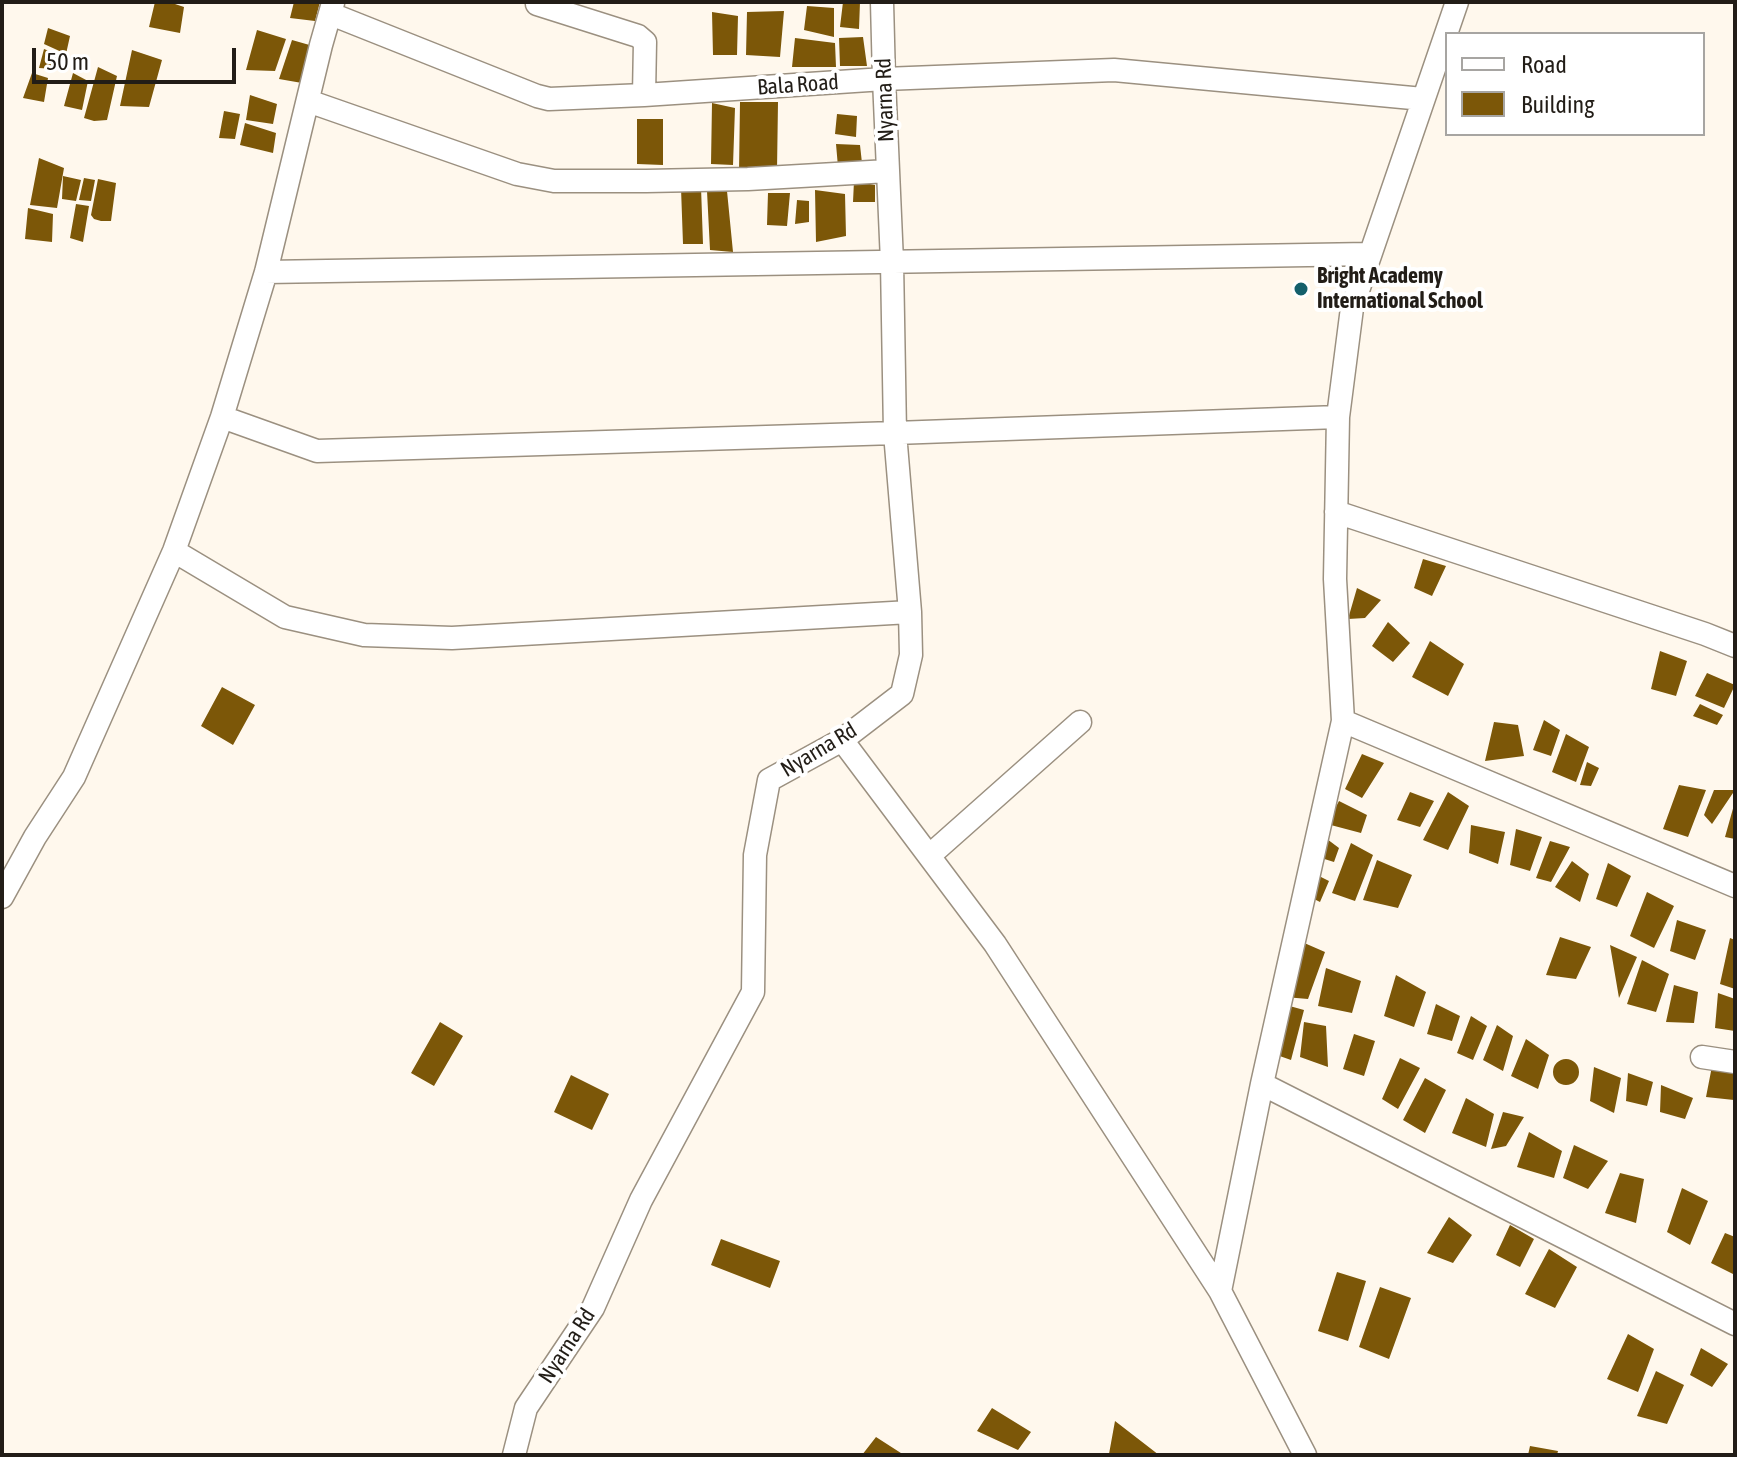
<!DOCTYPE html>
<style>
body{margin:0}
#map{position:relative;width:1737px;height:1457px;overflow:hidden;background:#fff8ed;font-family:"Asap Condensed",sans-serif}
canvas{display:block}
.frame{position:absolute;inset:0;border:4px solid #221d17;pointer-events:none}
.legend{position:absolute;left:1445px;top:32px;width:260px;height:104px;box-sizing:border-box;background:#fff;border:2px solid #a7a5a2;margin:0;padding:10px 14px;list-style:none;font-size:24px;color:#221d17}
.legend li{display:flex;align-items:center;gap:16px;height:40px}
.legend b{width:40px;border:2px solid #a7a5a2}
.scale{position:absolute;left:32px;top:48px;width:204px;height:36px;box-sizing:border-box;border:4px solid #221d17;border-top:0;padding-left:10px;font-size:24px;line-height:28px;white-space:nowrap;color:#221d17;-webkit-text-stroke:6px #fff;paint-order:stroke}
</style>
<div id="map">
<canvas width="1737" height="1457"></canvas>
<div class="frame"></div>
<ul class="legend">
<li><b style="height:10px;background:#fff"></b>Road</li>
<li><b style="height:22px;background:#7c5708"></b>Building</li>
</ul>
<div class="scale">50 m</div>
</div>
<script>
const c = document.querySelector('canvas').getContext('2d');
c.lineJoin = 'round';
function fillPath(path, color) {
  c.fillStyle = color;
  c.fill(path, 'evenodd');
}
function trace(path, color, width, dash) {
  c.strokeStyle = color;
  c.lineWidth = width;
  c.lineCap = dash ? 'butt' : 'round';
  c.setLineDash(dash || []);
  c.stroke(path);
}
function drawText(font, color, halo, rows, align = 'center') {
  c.font = font + ' "Asap Condensed",sans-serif';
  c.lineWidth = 8;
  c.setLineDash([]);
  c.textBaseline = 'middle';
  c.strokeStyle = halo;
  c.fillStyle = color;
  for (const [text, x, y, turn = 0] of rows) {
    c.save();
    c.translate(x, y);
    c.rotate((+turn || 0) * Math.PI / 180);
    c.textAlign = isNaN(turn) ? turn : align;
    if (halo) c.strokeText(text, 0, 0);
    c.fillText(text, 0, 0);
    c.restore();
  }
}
fillPath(new Path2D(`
 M155 2H169L184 7 180 33 149 27Z
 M294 2H320L315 21 290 18Z
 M843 2H860L859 29 840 27Z
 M807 6 834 8V37L804 30Z
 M784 11 780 57 746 55 747 12Z
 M712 12 738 16 737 55H713Z
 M48 28 70 36 66 54 44 44Z
 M257 30 286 39 275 71 246 70Z
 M863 37 867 66H840L839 38Z
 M795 38 835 43 836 67H792Z
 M292 40 313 46 302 83 279 79Z
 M44 49 59 55 55 69 39 68Z
 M132 50 162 60 149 107 120 106Z
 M98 67 117 76 107 120 94 121 84 118Z
 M32 73 48 78 44 102 23 98Z
 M73 73 88 81 82 110 64 106Z
 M250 95 277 104 273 124 246 120Z
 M740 102H778L777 170 739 173Z
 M712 103 735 108 733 165 711 164Z
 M224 111 240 114 235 139 219 138Z
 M837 114 857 116 856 137 835 134Z
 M637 119H663V165L637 164Z
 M245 123 276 133 273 153 240 145Z
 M836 144 860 145 862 163 838 167Z
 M39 158 64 168 57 208 30 205Z
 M63 176 81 180 76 201 62 199Z
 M84 178 95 180 91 201 79 200Z
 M98 179 116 183 111 221H101L94 219 91 215Z
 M854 181 875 185V202H853Z
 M701 187 703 244H683L681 188Z
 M815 190 845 194 846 236 816 242Z
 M707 191H727L733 252 710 250Z
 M768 193H790L787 226 767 225Z
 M797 200 809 201V222L795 224Z
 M76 204 89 206 83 242 70 238Z
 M28 208 53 214 52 242 25 239Z
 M1423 559 1446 566 1432 596 1414 588Z
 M1357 588 1381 600 1365 618 1348 619Z
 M1388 622 1410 643 1393 662 1372 646Z
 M1430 641 1464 664 1448 696 1412 677Z
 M1660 651 1687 661 1676 696 1651 689Z
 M1707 673 1735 685 1724 708 1695 696Z
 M222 687 255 705 233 745 201 726Z
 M1700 704 1723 715 1717 725 1693 716Z
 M1544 720 1560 730 1551 756 1533 750Z
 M1494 722 1518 725 1524 756 1485 761Z
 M1566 734 1589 747 1576 782 1552 772Z
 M1362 754 1384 763 1362 798 1345 789Z
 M1587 762 1599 768 1591 786 1580 785Z
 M1679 785 1706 790 1688 837 1663 829Z
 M1714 790H1735L1712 824 1704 815Z
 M1410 792 1434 801 1420 827 1397 820Z
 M1448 792 1469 806 1448 850 1423 840Z
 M1339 801 1367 815 1361 833 1327 824Z
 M1734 805H1735V839L1725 837Z
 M1471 825 1505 832 1498 864 1469 853Z
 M1516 829 1542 837 1530 871 1510 865Z
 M1327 839 1339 848 1334 862 1318 857Z
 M1550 841 1570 847 1551 882 1536 878Z
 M1351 843 1373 855 1355 901 1332 893Z
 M1377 860 1412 875 1398 908 1363 900Z
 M1572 861 1589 874 1580 902 1555 887Z
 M1608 863 1631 876 1617 907 1596 899Z
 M1317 875 1329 881 1320 902 1310 897Z
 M1647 892 1674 906 1654 948 1630 936Z
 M1677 920 1706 930 1695 960 1670 951Z
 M1560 937 1591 947 1576 979 1546 975Z
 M1730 938 1735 940V989L1720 984Z
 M1302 942 1325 952 1308 999 1285 997Z
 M1610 945 1637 957 1619 998Z
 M1642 960 1669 974 1656 1012 1627 1004Z
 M1326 968 1361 981 1352 1013 1318 1006Z
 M1396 975 1426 992 1414 1027 1384 1016Z
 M1674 985 1698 992 1694 1023 1666 1022Z
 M1718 993 1735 999V1031L1715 1028Z
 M1436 1004 1460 1016 1452 1041 1427 1034Z
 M1286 1005 1304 1010 1291 1060 1274 1054Z
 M1471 1016 1487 1026 1473 1060 1457 1053Z
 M440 1022 463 1036 434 1086 411 1073Z
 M1304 1022 1326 1026 1328 1067 1300 1057Z
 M1497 1025 1513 1036 1503 1071 1483 1060Z
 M1354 1034 1375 1041 1364 1076 1343 1069Z
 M1526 1039 1549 1055 1538 1089 1511 1076Z
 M1400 1058 1420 1068 1398 1109 1382 1099Z
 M1553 1072a13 13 0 1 1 26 0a13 13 0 1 1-26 0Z
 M1713 1061 1735 1069 1734 1100 1706 1097Z
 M1594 1067 1621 1078 1614 1113 1590 1101Z
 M1628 1073 1653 1082 1647 1106 1626 1101Z
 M571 1075 609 1094 592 1130 554 1112Z
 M1425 1078 1446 1090 1425 1133 1403 1120Z
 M1661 1085 1693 1098 1685 1119 1660 1112Z
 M1466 1098 1494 1114 1486 1147 1452 1133Z
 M1503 1112 1524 1117 1506 1146 1491 1149Z
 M1529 1132 1562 1151 1554 1178 1517 1167Z
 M1574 1145 1608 1161 1588 1189 1563 1178Z
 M1620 1173 1644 1179 1636 1223 1605 1213Z
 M1682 1188 1708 1201 1690 1245 1667 1232Z
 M1449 1217 1472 1235 1453 1263 1427 1253Z
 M1510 1225 1534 1239 1520 1267 1496 1255Z
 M1725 1233 1735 1237V1275L1711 1263Z
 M721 1239 780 1261 770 1288 711 1265Z
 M1549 1249 1577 1267 1555 1308 1525 1294Z
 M1337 1272 1366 1281 1348 1341 1318 1331Z
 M1380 1287 1411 1298 1389 1359 1359 1347Z
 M1628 1334 1654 1349 1638 1392 1607 1379Z
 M1701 1348 1728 1364 1712 1387 1690 1375Z
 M1656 1371 1684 1385 1667 1424 1637 1416Z
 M992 1408 1031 1432 1018 1450 977 1431Z
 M1115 1421 1159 1455 1109 1454Z
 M876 1437 904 1455H862Z
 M1530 1446 1558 1451 1557 1455H1528Z`), '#7c5708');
const street = new Path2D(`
 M537 4 638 36 645 42 644 95
 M331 14 537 96 549 99 644 95 884 79 1114 70 1423 99
 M308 101 517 174 554 181H646L748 179 888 171
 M266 272 1369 254
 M222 417 317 451 895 433 1338 417
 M1336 512 1705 634 1735 646
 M174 551 285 617 364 635 452 638 910 612
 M1343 721 1735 886
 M842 740 995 944 1220 1291 1305 1455
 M929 856 1080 722
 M2 897 35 837 74 777 174 551 222 417 266 272 321 45 333 3
 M1702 1057 1735 1062
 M1262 1084 1735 1324
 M1220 1291 1262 1084 1343 721 1335 579 1338 417 1352 308 1457 2
 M514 1455 526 1408 593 1308 641 1200 753 992 755 855 769 780 842 740 902 694 911 655 910 612 895 433 892 262 884 79 882 2`);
trace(street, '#9b9080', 25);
trace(street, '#fff', 22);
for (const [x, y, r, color] of [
 [1301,289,8,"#14606c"]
]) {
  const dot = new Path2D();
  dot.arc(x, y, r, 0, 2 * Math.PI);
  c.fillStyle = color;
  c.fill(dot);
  trace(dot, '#fff', 3);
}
drawText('22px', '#221d17', '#fff', [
 ["Bala Road",798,85,-4],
 ["Nyarna Rd",885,100,-92],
 ["Nyarna Rd",819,750,-31],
 ["Nyarna Rd",567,1346,-57]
]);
drawText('bold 22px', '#221d17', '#fff', [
 ["Bright Academy",1317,276],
 ["International School",1317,301]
], 'left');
</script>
